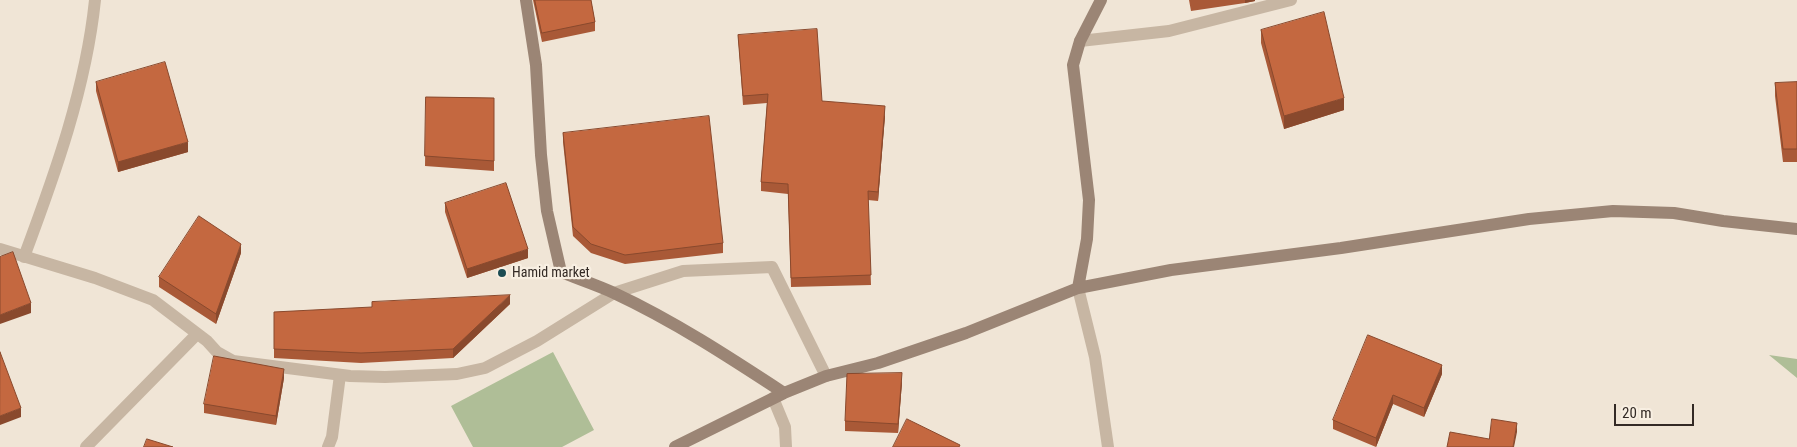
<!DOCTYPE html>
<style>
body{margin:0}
#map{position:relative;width:1797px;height:447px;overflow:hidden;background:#f0e5d6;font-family:"Roboto Condensed",sans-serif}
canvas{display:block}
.scale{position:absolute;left:1614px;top:404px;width:80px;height:22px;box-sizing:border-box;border:2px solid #332a25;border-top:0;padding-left:6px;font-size:15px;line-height:18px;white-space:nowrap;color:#332a25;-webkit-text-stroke:4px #f8efe2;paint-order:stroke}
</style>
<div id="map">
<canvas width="1797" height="447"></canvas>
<div class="scale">20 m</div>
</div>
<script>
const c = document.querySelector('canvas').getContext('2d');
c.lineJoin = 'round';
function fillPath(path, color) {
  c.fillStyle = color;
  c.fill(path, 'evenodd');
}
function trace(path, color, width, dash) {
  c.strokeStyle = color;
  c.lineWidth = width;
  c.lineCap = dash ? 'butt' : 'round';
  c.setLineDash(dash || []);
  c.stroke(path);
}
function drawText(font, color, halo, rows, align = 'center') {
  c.font = font + ' "Roboto Condensed",sans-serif';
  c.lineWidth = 4.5;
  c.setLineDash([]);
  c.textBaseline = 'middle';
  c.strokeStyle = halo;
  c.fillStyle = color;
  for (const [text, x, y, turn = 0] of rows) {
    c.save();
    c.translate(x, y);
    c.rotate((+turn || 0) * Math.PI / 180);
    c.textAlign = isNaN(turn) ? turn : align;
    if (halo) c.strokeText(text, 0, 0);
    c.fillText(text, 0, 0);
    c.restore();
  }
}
fillPath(new Path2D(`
 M553 352 594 430 562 447H473L451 406Z
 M1769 355 1797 359V378Z`), '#afbe97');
trace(new Path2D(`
 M614 293 683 271 772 267 826 376`), '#c7b6a3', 12);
trace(new Path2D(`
 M1080 41 1169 31 1291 0
 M0 249 95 278 153 300 207 341 217 352 233 361 350 376 385 377 457 374 485 368 537 341 614 293
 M24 257C55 174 86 88 95 0
 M1078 288 1095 357 1108 447
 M773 398 785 427 786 447
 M86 447 197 334
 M328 447 332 437 340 375`), '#c7b6a3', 12);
trace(new Path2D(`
 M526 0 536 65 541 155 547 211 561 272C578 279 597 285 614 293 674 321 729 357 784 393
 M1078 288 1087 239 1089 200 1073 65 1080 41 1101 0
 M675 447 784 393 826 376 878 363 966 333 1078 288 1171 270 1341 248 1529 219 1613 211 1674 213 1723 221 1797 229`), '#9b8575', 12);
fillPath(new Path2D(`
 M533 0H591L595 22V31L542 42Z
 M1189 0H1255V1L1245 3 1191 11Z
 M1261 30 1344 110 1284 129 1261 43Z
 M738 35 822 101 885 116 878 201 868 200 871 285 791 287 788 194 761 191V182L767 103 743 105Z
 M96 82 188 152 118 172 96 91Z
 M1797 82V162H1783L1775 96V83Z
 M426 97 494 98V171L425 166Z
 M563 133 723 243V253L625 264 591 253 573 236 563 142Z
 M445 203 528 258 467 278 445 212Z
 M241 253 216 324 159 287V277Z
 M510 304 453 358 361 363 274 358V312Z
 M1442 374 1424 417 1393 404 1376 447 1333 429V420Z
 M284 378 276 425 204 413V404Z
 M902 382 898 433 845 431V421Z`), '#a95937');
fillPath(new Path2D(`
 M1245 0H1255V1L1245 3Z
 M1344 98V110L1284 129V116Z
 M885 106V116L878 201V192Z
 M188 142V152L118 172V162Z
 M241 244V253L216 324V314Z
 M528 249V258L467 278V269Z
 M510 295V304L453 358V349Z
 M31 303V313L0 324V315Z
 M1442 365V374L1424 417V408Z
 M284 369V378L276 425V416Z
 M902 373V382L898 433V424Z
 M1393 395V404L1376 447V438Z
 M21 408V417L0 425V416Z
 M1517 423V432L1514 447H1513Z`), '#89492d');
const building = new Path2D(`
 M535 0H591L595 22 542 33Z
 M1324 12 1344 98 1284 116 1261 30Z
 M817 29 822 101 885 106 878 192 868 191 871 275 791 278 788 184 761 182 768 94 743 96 738 35Z
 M165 62 188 142 118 162 96 82Z
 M1797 82V149H1783L1775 83Z
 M426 97 494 98V161L425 156Z
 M709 116 723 243 625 255 591 244 573 227 563 133Z
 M506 183 528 249 467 269 445 203Z
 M199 216 241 244 216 314 159 277Z
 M13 252 31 303 0 315V257Z
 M510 295 453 349 361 353 274 349V312L372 307V302Z
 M1368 335 1442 365 1424 408 1393 395 1376 438 1333 420Z
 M0 352 21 408 0 416Z
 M214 356 284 369 276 416 204 404Z
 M902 373 898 424 845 421 847 374Z
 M907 419 960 445 959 447H893Z
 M1492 419 1517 423 1513 447H1447L1450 432 1489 439Z
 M147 439 173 447H144Z`);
fillPath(building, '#c46840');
trace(building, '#89492d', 1);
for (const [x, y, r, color] of [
 [502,273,5,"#1c4c53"]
]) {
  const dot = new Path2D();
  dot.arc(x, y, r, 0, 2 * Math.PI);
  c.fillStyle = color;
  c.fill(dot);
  trace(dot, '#f8efe2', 2);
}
drawText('14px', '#332a25', '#f8efe2', [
 ["Hamid market",512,273]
], 'left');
</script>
